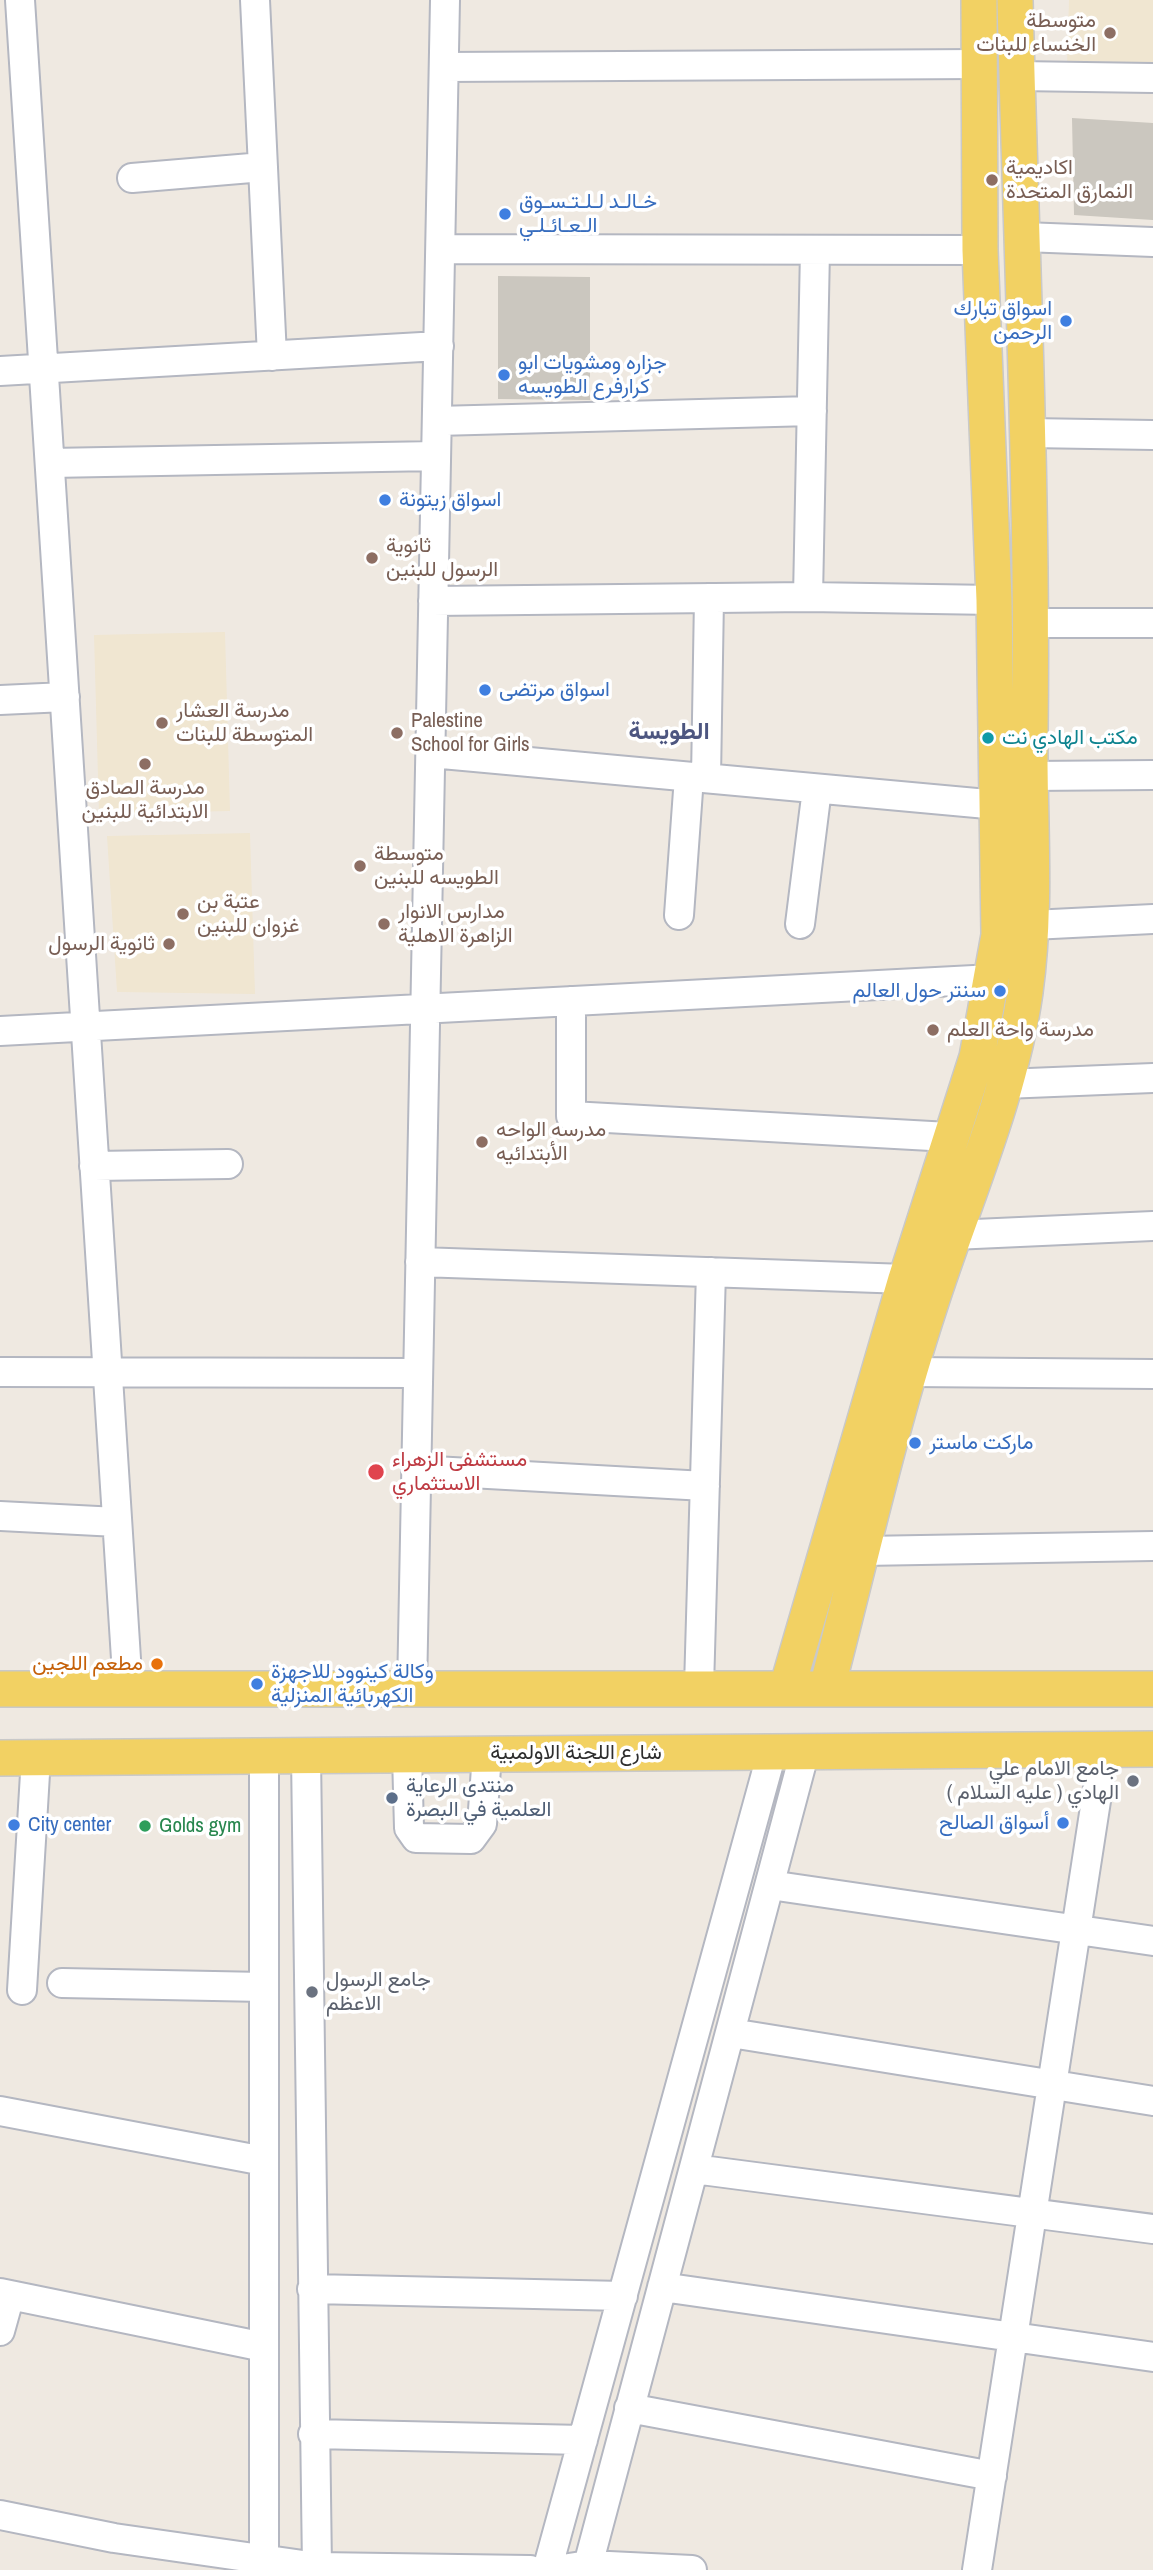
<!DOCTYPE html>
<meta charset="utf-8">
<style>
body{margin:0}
canvas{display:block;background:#efe9e1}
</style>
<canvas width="1153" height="2570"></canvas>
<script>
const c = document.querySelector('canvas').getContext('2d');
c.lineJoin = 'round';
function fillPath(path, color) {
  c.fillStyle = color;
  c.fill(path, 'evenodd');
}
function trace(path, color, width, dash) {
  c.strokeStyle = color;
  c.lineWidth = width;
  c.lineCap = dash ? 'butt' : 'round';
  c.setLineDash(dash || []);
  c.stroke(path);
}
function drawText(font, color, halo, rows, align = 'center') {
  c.font = font + ' "Archivo Narrow",Vazirmatn,sans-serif';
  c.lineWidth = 7;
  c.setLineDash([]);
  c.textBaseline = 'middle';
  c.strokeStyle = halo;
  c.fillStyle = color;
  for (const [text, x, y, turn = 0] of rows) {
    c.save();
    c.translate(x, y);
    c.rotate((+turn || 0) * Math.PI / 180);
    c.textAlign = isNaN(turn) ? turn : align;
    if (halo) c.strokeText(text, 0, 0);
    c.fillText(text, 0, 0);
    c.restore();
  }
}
fillPath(new Path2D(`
 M1069 0H1153V69L1067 66Z
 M225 632 230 811 99 814 94 635Z
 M250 833 255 994 117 992 107 836Z`), '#f0e6d1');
fillPath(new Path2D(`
 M1072 118 1153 123V220L1074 215Z
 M498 276 590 277V400L498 399Z`), '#cbc7bf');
const minor = new Path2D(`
 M20 0 128 1690
 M255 0 272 356
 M444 67 979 64
 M1017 76 1153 78
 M132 178 263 167
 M1024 237 1153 242
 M441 249 980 250
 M0 371 439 346
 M437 421 812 411
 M1029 433 1153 435
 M50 463 436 456
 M808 597 815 250
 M433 601 808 597 994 600
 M1032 623H1153
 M0 700 65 697
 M431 753 998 805
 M1030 776 1153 775
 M706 778 709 598
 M679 915 689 777
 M800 924 817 789
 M1032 925 1153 919
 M571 1001V1116L949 1137
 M0 1031 993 979
 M1004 1084 1153 1078
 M94 1166 228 1164
 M953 1235 1153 1226
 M420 1262 906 1279
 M0 1372 418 1373
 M910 1372 1153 1374
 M416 1470 705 1486
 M0 1516 117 1522
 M863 1551 1153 1546
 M699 1687 711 1272
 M412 1690 445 0
 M306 1755 317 2567
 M407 1755 409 1828 416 1838 471 1839 482 1824 487 1754
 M264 1756V2560
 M770 1885 1153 1941
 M62 1983 264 1987
 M22 1990 36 1757
 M731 2033 1153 2101
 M0 2111 264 2161
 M694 2169 1153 2229
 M662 2287 1153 2357
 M312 2289 623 2296
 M0 2293 264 2347
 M0 2331 10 2295
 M629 2408 992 2476
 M313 2434 583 2440
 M0 2515 114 2538 317 2567 530 2570
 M588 2565 805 1751
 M569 2568 588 2565 692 2570
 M547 2570 772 1752
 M977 2570 1104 1749`);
const major = new Path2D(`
 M787 1688 906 1279 977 1057 999 935 994 600 980 250 979 0
 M827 1688C860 1561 889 1430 930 1305 963 1202 1010 1099 1025 992 1037 905 1029 820 1030 733 1033 489 1021 245 1015 0
 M0 1689H1153
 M0 1758 1153 1749`);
trace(minor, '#b4b7c1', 32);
trace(major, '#c9c9c9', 38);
trace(minor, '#fff', 28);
trace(major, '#f2d163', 35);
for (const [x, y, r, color] of [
 [1110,33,7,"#8d6e63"],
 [992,180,7,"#8d6e63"],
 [505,214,7,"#3f7fe0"],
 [1066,321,7,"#3f7fe0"],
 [504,375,7,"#3f7fe0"],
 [385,500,7,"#3f7fe0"],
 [372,558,7,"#8d6e63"],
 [485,690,7,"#3f7fe0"],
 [162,723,7,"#8d6e63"],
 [397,733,7,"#8d6e63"],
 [988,738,7,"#0f9aa8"],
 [145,764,7,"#8d6e63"],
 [360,866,7,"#8d6e63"],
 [183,914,7,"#8d6e63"],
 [384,924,7,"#8d6e63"],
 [169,944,7,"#8d6e63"],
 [1000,991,7,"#3f7fe0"],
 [933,1030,7,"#8d6e63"],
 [482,1142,7,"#8d6e63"],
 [915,1443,7,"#3f7fe0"],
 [376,1472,9,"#e0444e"],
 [157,1664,7,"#e8710a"],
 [257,1684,7,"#3f7fe0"],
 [1133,1781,7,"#6b7280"],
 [392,1798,7,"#5c6f8a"],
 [1063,1823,7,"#3f7fe0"],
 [14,1825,7,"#3f7fe0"],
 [145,1826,7,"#2e9e5b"],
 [312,1992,7,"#6b7280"]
]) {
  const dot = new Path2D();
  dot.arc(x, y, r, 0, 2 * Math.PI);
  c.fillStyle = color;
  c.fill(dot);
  trace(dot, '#fff', 2.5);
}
drawText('21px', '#785e54', '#fff', [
 ["متوسطة",1096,21,"right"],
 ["الخنساء للبنات",1096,45,"right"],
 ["اكاديمية",1006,168],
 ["النمارق المتحدة",1006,192],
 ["ثانوية",386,546],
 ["الرسول للبنين",386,570],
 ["مدرسة العشار",176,711],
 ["المتوسطة للبنات",176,735],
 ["Palestine",411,721],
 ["School for Girls",411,745],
 ["مدرسة الصادق",145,788,"center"],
 ["الابتدائية للبنين",145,812,"center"],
 ["متوسطة",374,854],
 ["الطويسه للبنين",374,878],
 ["عتبة بن",197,902],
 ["غزوان للبنين",197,926],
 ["مدارس الانوار",398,912],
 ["الزاهرة الاهلية",398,936],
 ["ثانوية الرسول",155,944,"right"],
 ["مدرسة واحة العلم",947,1030],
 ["مدرسه الواحه",496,1130],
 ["الأبتدائيه",496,1154]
], 'left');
drawText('21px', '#366cbe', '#fff', [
 ["خـالـد لـلـتـسـوق",519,202],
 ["الـعـائـلـي",519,226],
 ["اسواق تبارك",1052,309,"right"],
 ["الرحمن",1052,333,"right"],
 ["جزاره ومشويات ابو",518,363],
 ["كرارفرع الطويسه",518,387],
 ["اسواق زيتونة",399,500],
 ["اسواق مرتضى",499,690],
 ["سنتر حول العالم",986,991,"right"],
 ["ماركت ماستر",929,1443],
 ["وكالة كينوود للاجهزة",271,1672],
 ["الكهربائية المنزلية",271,1696],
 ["أسواق الصالح",1049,1823,"right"],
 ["City center",28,1825]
], 'left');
drawText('21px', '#0d838f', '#fff', [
 ["مكتب الهادي نت",1002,738]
], 'left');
drawText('21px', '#be3a42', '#fff', [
 ["مستشفى الزهراء",392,1460],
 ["الاستثماري",392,1484]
], 'left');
drawText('21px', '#c56008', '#fff', [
 ["مطعم اللجين",143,1664]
], 'right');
drawText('21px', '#2e2e2e', '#fff', [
 ["شارع اللجنة الاولمبية",576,1753]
]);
drawText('21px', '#5b616d', '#fff', [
 ["جامع الامام علي",1119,1769],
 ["الهادي ( عليه السلام )",1119,1793],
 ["جامع الرسول",326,1980,"left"],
 ["الاعظم",326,2004,"left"]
], 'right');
drawText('21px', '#4e5e75', '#fff', [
 ["منتدى الرعاية",406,1786],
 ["العلمية في البصرة",406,1810]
], 'left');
drawText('21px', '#27864d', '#fff', [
 ["Golds gym",159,1826]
], 'left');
drawText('bold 24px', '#4d5680', '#fff', [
 ["الطويسة",669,733]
]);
</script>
